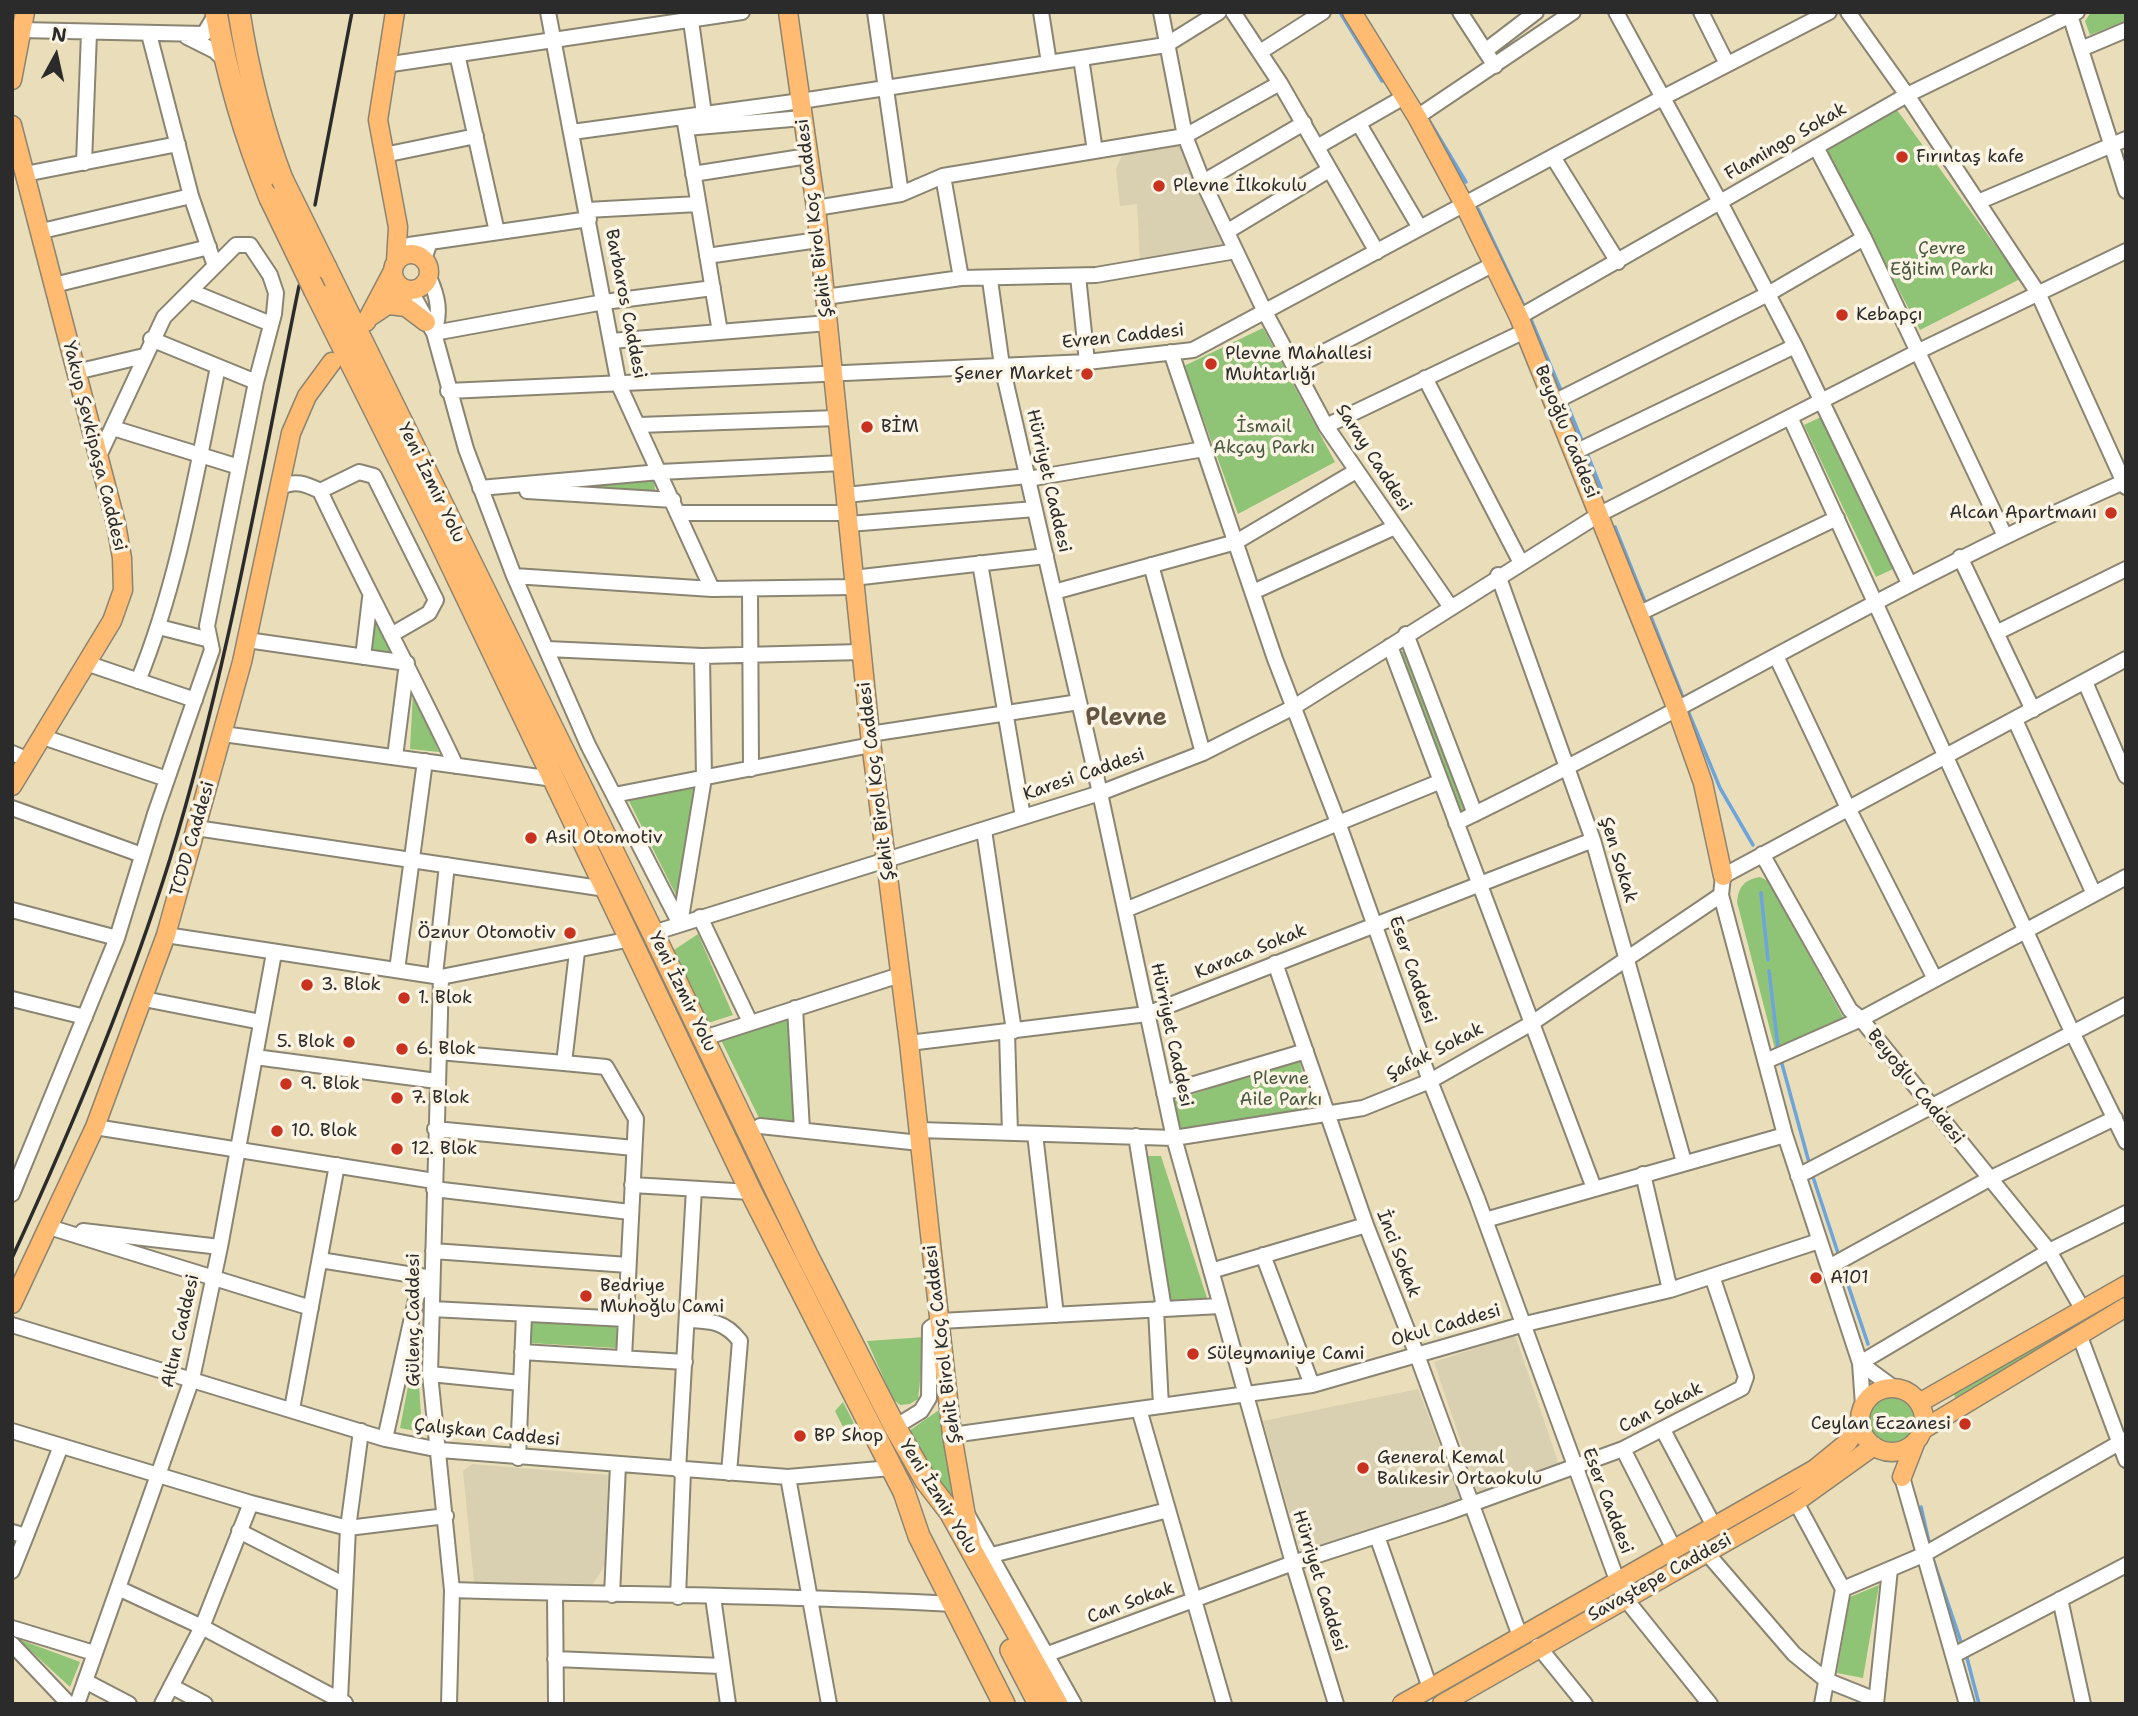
<!DOCTYPE html>
<meta charset="utf-8">
<style>
body{margin:0}
#map{position:relative;width:2138px;height:1716px;overflow:hidden;background:#e9deb9;font-family:"Shantell Sans",sans-serif}
canvas{display:block}
.frame{position:absolute;inset:0;border:14px solid #2b2b2b;pointer-events:none}
.north{position:absolute;left:21px;top:21px;width:70px;height:70px;-webkit-text-stroke:5px #fcf5e5;paint-order:stroke;rotate:8deg;font-size:19px;font-weight:700;line-height:28px;text-align:center;color:#2b2b2b}
.north::after{content:'';display:block;margin:auto;width:24px;height:32px;background:#2b2b2b;clip-path:polygon(50% 0,100% 100%,50% 72%,0 100%)}
</style>
<div id="map">
<canvas width="2138" height="1716"></canvas>
<div class="frame"></div>
<div class="north">N</div>
</div>
<script>
const c = document.querySelector('canvas').getContext('2d');
c.lineJoin = 'round';
function fillPath(path, color) {
  c.fillStyle = color;
  c.fill(path, 'evenodd');
}
function trace(path, color, width, dash) {
  c.strokeStyle = color;
  c.lineWidth = width;
  c.lineCap = dash ? 'butt' : 'round';
  c.setLineDash(dash || []);
  c.stroke(path);
}
function drawText(font, color, halo, rows, align = 'center') {
  c.font = font + ' "Shantell Sans",sans-serif';
  c.lineWidth = 7;
  c.setLineDash([]);
  c.textBaseline = 'middle';
  c.strokeStyle = halo;
  c.fillStyle = color;
  for (const [text, x, y, turn = 0] of rows) {
    c.save();
    c.translate(x, y);
    c.rotate((+turn || 0) * Math.PI / 180);
    c.textAlign = isNaN(turn) ? turn : align;
    if (halo) c.strokeText(text, 0, 0);
    c.fillText(text, 0, 0);
    c.restore();
  }
}
fillPath(new Path2D(`
 M1180 143 1227 249 1140 262 1137 204 1120 206 1116 169 1122 155Z
 M1515 1335 1559 1465 1478 1492 1434 1362Z
 M1418 1389 1461 1500 1301 1554 1263 1421Z
 M472 1464 608 1475 605 1565 593 1584 474 1582 463 1471Z`), '#d9d0b1');
fillPath(new Path2D(`
 M2091 12H2126V21L2090 35 2085 21Z
 M1897 110 2020 279 1920 330 1826 151Z
 M1263 328 1335 462 1238 514 1184 366Z
 M1821 417 1893 569 1876 577 1804 425Z
 M654 479 655 491 555 484Z
 M376 619 391 653 371 650Z
 M1404 648 1468 810 1460 811 1401 655Z
 M413 692 439 752 410 749Z
 M695 788 678 899 628 799Z
 M1760 877 1768 881 1844 1019 1776 1053 1737 902C1739 886 1744 880 1760 877Z
 M698 934 733 1015 708 1023 674 950Z
 M788 1019 795 1122H761L721 1040Z
 M1299 1059 1311 1108 1180 1129 1173 1101Z
 M1144 1156H1161L1207 1298 1169 1301Z
 M2126 1295V1300L1955 1398 1954 1394Z
 M531 1322 617 1326 616 1348 530 1343Z
 M925 1337 918 1399 910 1404 900 1405 893 1399 867 1341Z
 M415 1350 417 1353 422 1432 400 1428Z
 M936 1371 956 1509 909 1431 939 1410Z
 M1870 1420a22 22 0 1 1 44 0a22 22 0 1 1-44 0Z
 M843 1402 859 1433 852 1435 845 1431 835 1411Z
 M1879 1585 1863 1678 1837 1673 1850 1597Z
 M18 1639 80 1662 70 1687Z`), '#8fc375');
trace(new Path2D(`
 M1341 14 1382 81
 M1427 117 1466 182
 M1478 209 1525 308
 M1529 315 1563 395
 M1566 402 1583 443
 M1586 451 1601 488
 M1615 527 1645 602
 M1651 617 1682 695
 M1688 711 1720 788 1753 845
 M1761 893 1768 960
 M1769 971 1778 1047
 M1782 1064 1810 1166
 M1812 1174 1839 1256
 M1841 1264 1868 1344
 M1921 1507 1929 1542
 M1933 1559 1961 1642
 M1967 1658 1979 1704`), '#6da4db', 3.5);
const minor = new Path2D(`
 M548 12 619 385 712 589
 M875 12 901 194
 M1041 12 1049 63
 M1161 12 1185 136 1203 182 1265 312 1326 426 1450 606
 M1233 12 1280 83 1377 252
 M1460 12 1495 66
 M1616 12 1720 202 1795 346 1909 583
 M1701 12 1727 64
 M1848 12 1907 95 2038 293 2126 487
 M2069 12 2126 191
 M690 14 704 114
 M20 30 204 34 216 14
 M149 34 191 196 215 266
 M187 37 215 51 224 60
 M2081 49 2126 30
 M1485 51 1536 12
 M1260 52 1323 12
 M457 54 497 232
 M1081 58 1095 151
 M385 65 742 12
 M684 117 720 332
 M1417 117 1573 12
 M1359 124 1420 228
 M686 128 803 118
 M572 132 801 101 1166 45 1219 12
 M1317 147 1404 97
 M1816 147 1864 238
 M384 155 476 136
 M1553 157 1618 262
 M84 163 89 33
 M25 174 178 144
 M693 174 808 156
 M943 176 961 278
 M1203 182 1304 123
 M1978 202 2126 139
 M816 208 901 194 943 176 1185 136 1280 83
 M587 210 698 204
 M42 231 191 196
 M1228 231 1329 170
 M409 245 589 219
 M707 256 818 240
 M424 259 430 242
 M1078 276 1087 362
 M429 277C438 297 441 312 434 333
 M990 280 1002 366 1100 793 1174 1138 1293 1563 1336 1704
 M54 285 209 247
 M410 290 434 333 466 449 514 576 588 745 680 924
 M190 291 271 324
 M825 297 961 278 1096 275 1236 251
 M1519 317 1907 95 2077 12
 M434 333 604 302 713 288
 M151 339 256 382
 M611 341 828 323
 M1171 352 1275 659 1339 825 1430 1081 1477 1198 1617 1580 1624 1597 1710 1704
 M1295 367 1494 264
 M76 372 144 356
 M1425 378 1520 561
 M448 391 1087 362 1193 350 1664 97 1829 12
 M1554 402 1768 294 1864 238 2005 536
 M1790 417 2073 1034 2126 1142
 M639 425 837 418
 M1326 426 1525 331
 M113 428 239 467
 M1575 452 1795 346
 M1028 479 1204 449
 M279 488C294 479 306 484 320 491 364 584 412 673 456 766
 M480 488 660 472 842 463
 M320 491 359 472 374 476 436 600 429 613 391 635
 M527 491 673 500
 M846 495 1027 476
 M679 513H848
 M849 524 1035 509
 M1960 557 2033 710
 M980 563 1023 817
 M1151 565 1203 753
 M1498 575 1593 840 1684 1162
 M514 576 712 589 854 587
 M853 578 1046 556
 M750 589 751 769
 M1054 592 1236 542 1356 471
 M1253 592 1395 527
 M1640 613 1837 518
 M159 627 210 640
 M1996 633 2126 569
 M1406 634 1475 814
 M247 640 407 663 395 757
 M1390 646 1594 1188
 M547 649 702 656 862 652
 M1776 656 1848 808 1935 979
 M363 657 370 598
 M86 663 195 700
 M138 681C179 580 196 473 218 367
 M2085 682 2126 776
 M2015 720 2094 894
 M223 734 554 779
 M870 734 1079 702
 M43 737 167 779
 M12 753 29 760
 M614 795 871 745
 M12 808 142 855
 M1456 823C1682 714 1895 581 2126 481
 M196 828 606 889
 M984 830 1014 1031
 M1762 854 1850 1010 1861 1019 2049 1251 2083 1310
 M12 910 117 938
 M1125 910 1439 782
 M700 917 750 1022
 M680 924 704 778 702 656
 M653 933 1100 793 1203 753 1294 707 1600 514 1919 351 2126 251
 M166 935 441 977 631 939
 M577 952 564 1063 606 1067 636 1119 624 1358
 M1275 963 1366 1225 1417 1355 1520 1636
 M397 970 425 761
 M435 975 447 865
 M441 977 430 1374 452 1590 449 1704
 M12 999 85 1017
 M144 999 261 1022
 M795 1008 802 1130
 M1007 1032 1010 1133
 M704 1038 900 975
 M909 1043 1147 1014 1593 840
 M439 1052 564 1063
 M255 1057 437 1081
 M1766 1061 1861 1019 2126 877
 M1164 1093 1306 1051
 M760 1126 920 1143
 M95 1127 434 1181
 M435 1129 634 1148
 M919 1130 1174 1138 1363 1108 1430 1081 1532 1023 1721 895
 M1035 1134 1056 1315
 M1136 1136 1164 1309
 M1643 1174 1670 1290
 M1798 1176 2126 1005
 M632 1185 751 1192
 M434 1189 630 1212
 M12 1194 117 938 155 814 212 650 207 626 256 382 274 314 276 293 270 275 250 245H236L164 317 98 458
 M1485 1220 1785 1135
 M49 1227 311 1308
 M83 1231 220 1247
 M433 1251 628 1265
 M1263 1255 1312 1385
 M320 1260 432 1278
 M1829 1267 1989 1179 2115 1118
 M1211 1271 1366 1225
 M432 1309 626 1319
 M1156 1309 1161 1406
 M687 1320C711 1321 725 1321 740 1341L729 1473
 M12 1325 385 1439 440 1450 788 1477 891 1468
 M2079 1334 2126 1460
 M522 1352 685 1362
 M1860 1363 2049 1251 2126 1213
 M1860 1363 1894 1388
 M430 1374 521 1383
 M1863 1405 1860 1363 1785 1135 1721 895 1723 876 2126 659
 M292 1409 337 1165
 M1139 1409 1224 1704
 M895 1427 921 1411 929 1398 930 1328 940 1321 1220 1306
 M1663 1430 1714 1526
 M12 1431 251 1503 348 1528 446 1516
 M952 1435 1312 1385 1521 1325 1670 1290 1819 1241
 M385 1439 417 1295 432 1278
 M1623 1449 1674 1549
 M518 1458 524 1315
 M678 1470 694 1189
 M788 1477 829 1704
 M1902 1477 1967 1704
 M1796 1502 1843 1589 1822 1704
 M968 1516 1074 1704
 M239 1531 345 1585
 M12 1532 26 1536 61 1446
 M1377 1536 1430 1688
 M1706 1552 1794 1654 1826 1680 1876 1700
 M992 1555 1168 1510
 M12 1571 26 1536
 M118 1588 202 1627 345 1703
 M1843 1589 1923 1555 2126 1439
 M452 1590C619 1595 786 1595 953 1604
 M555 1593 556 1704
 M612 1595 618 1465
 M678 1597 683 1471
 M713 1597 728 1704
 M2060 1599 2083 1704
 M12 1628 94 1653
 M12 1644 69 1704
 M1538 1646 1585 1704
 M1048 1654 1293 1563 1444 1514 1623 1449 1742 1388 1746 1377 1712 1276
 M1954 1655 2126 1565
 M555 1659 721 1666
 M85 1681 129 1704
 M171 1686 205 1704
 M340 1700 348 1528 361 1431
 M77 1704 192 1379 220 1247 274 953
 M162 1704 202 1627 251 1503
 M1876 1704 1890 1569`);
const major = new Path2D(`
 M395 12 378 120 398 227 396 262
 M788 12 816 208 870 734 909 1043 952 1435 971 1545
 M1352 12 1417 117 1465 206 1519 317 1676 707 1703 783 1723 876
 M12 80 25 12
 M12 125 116 524 122 558 123 590 112 621 12 786
 M393 272a18 18 0 1 1 36 0a18 18 0 1 1-36 0Z
 M389 305 406 307 426 322
 M371 316 410 290
 M366 322 393 271
 M12 1304 95 1127 166 935 242 662 291 433 307 396 332 362
 M1860 1420a32 32 0 1 1 64 0a32 32 0 1 1-64 0Z
 M1919 1403 2126 1285
 M1922 1430 2126 1307
 M1902 1477 1916 1441
 M1402 1704 1815 1469 1848 1442 1860 1423
 M1442 1704 1796 1502 1874 1446`);
const highway = new Path2D(`
 M216 12C227 77 245 137 270 198
 M239 12C248 70 261 124 282 179
 M326 268 653 933 807 1255 895 1427 926 1481 950 1512 1057 1704
 M315 291 437 535 751 1192 904 1492 919 1536 1004 1704
 M1011 1650 1039 1704`);
trace(minor, '#8a8472', 18);
trace(major, '#8a8472', 21);
trace(highway, '#8a8472', 24);
trace(minor, '#fff', 14);
trace(major, '#ffbb71', 18);
trace(highway, '#ffbb71', 21);
trace(new Path2D(`
 M315 205 352 12
 M12 1258C72 1128 127 997 170 859 227 673 260 477 299 286`), '#2b2b2b', 3.5);
const highwayBridge = new Path2D(`
 M282 179 326 268
 M270 198 315 291`);
trace(highwayBridge, '#8a8472', 24, []);
trace(highwayBridge, '#ffbb71', 21);
for (const [x, y, r, color] of [
 [1902,157,7,"#c8321e"],
 [1159,186,7,"#c8321e"],
 [1842,315,7,"#c8321e"],
 [1211,364,7,"#c8321e"],
 [1087,374,7,"#c8321e"],
 [867,427,7,"#c8321e"],
 [2111,513,7,"#c8321e"],
 [531,838,7,"#c8321e"],
 [570,933,7,"#c8321e"],
 [307,985,7,"#c8321e"],
 [404,998,7,"#c8321e"],
 [349,1042,7,"#c8321e"],
 [402,1049,7,"#c8321e"],
 [286,1084,7,"#c8321e"],
 [397,1098,7,"#c8321e"],
 [277,1131,7,"#c8321e"],
 [397,1149,7,"#c8321e"],
 [1816,1278,7,"#c8321e"],
 [586,1296,7,"#c8321e"],
 [1193,1354,7,"#c8321e"],
 [1965,1424,7,"#c8321e"],
 [800,1436,7,"#c8321e"],
 [1363,1468,7,"#c8321e"]
]) {
  const dot = new Path2D();
  dot.arc(x, y, r, 0, 2 * Math.PI);
  c.fillStyle = color;
  c.fill(dot);
  trace(dot, '#fcf5e5', 2.5);
}
drawText('18px', '#2b2b2b', '#fcf5e5', [
 ["Flamingo Sokak",1786,142,-30],
 ["Şehit Birol Koç Caddesi",815,218,-97],
 ["Barbaros Caddesi",625,304,79],
 ["Evren Caddesi",1123,337,-6],
 ["Beyoğlu Caddesi",1566,432,68],
 ["Yakup Şevkipaşa Caddesi",94,446,76],
 ["Saray Caddesi",1373,458,57],
 ["Hürriyet Caddesi",1048,481,77],
 ["Yeni İzmir Yolu",431,483,64],
 ["Karesi Caddesi",1084,775,-19],
 ["Şehit Birol Koç Caddesi",877,781,-97],
 ["TCDD Caddesi",193,839,-74],
 ["Şen Sokak",1618,860,73],
 ["Karaca Sokak",1251,952,-22],
 ["Eser Caddesi",1412,970,71],
 ["Yeni İzmir Yolu",682,992,64],
 ["Hürriyet Caddesi",1171,1035,78],
 ["Şafak Sokak",1435,1052,-27],
 ["Beyoğlu Caddesi",1915,1087,51],
 ["İnci Sokak",1398,1254,69],
 ["Gülenç Caddesi",414,1320,-90],
 ["Okul Caddesi",1446,1326,-16],
 ["Altın Caddesi",181,1331,-77],
 ["Şehit Birol Koç Caddesi",943,1344,-97],
 ["Can Sokak",1661,1408,-27],
 ["Çalışkan Caddesi",487,1433,6],
 ["Yeni İzmir Yolu",938,1497,58],
 ["Eser Caddesi",1607,1501,69],
 ["Savaştepe Caddesi",1660,1578,-29],
 ["Hürriyet Caddesi",1319,1581,73],
 ["Can Sokak",1131,1603,-20]
]);
drawText('18px', '#2b2b2b', '#fcf5e5', [
 ["Fırıntaş kafe",1916,157],
 ["Plevne İlkokulu",1173,186],
 ["Kebapçı",1856,315],
 ["Plevne Mahallesi",1225,354],
 ["Muhtarlığı",1225,375],
 ["Şener Market",1073,374,"right"],
 ["BİM",881,427],
 ["Alcan Apartmanı",2097,513,"right"],
 ["Asil Otomotiv",545,838],
 ["Öznur Otomotiv",556,933,"right"],
 ["3. Blok",321,985],
 ["1. Blok",418,998],
 ["5. Blok",335,1042,"right"],
 ["6. Blok",416,1049],
 ["9. Blok",300,1084],
 ["7. Blok",411,1098],
 ["10. Blok",291,1131],
 ["12. Blok",411,1149],
 ["A101",1830,1278],
 ["Bedriye",600,1286],
 ["Muhoğlu Cami",600,1307],
 ["Süleymaniye Cami",1207,1354],
 ["Ceylan Eczanesi",1951,1424,"right"],
 ["BP Shop",814,1436],
 ["General Kemal",1377,1458],
 ["Balıkesir Ortaokulu",1377,1479]
], 'left');
drawText('18px', '#495941', '#fcf5e5', [
 ["Çevre",1942,249],
 ["Eğitim Parkı",1942,270],
 ["İsmail",1264,427],
 ["Akçay Parkı",1264,448],
 ["Plevne",1281,1079],
 ["Aile Parkı",1281,1100]
]);
drawText('bold 24px', '#655644', '#fcf5e5', [
 ["Plevne",1126,719]
]);
</script>
